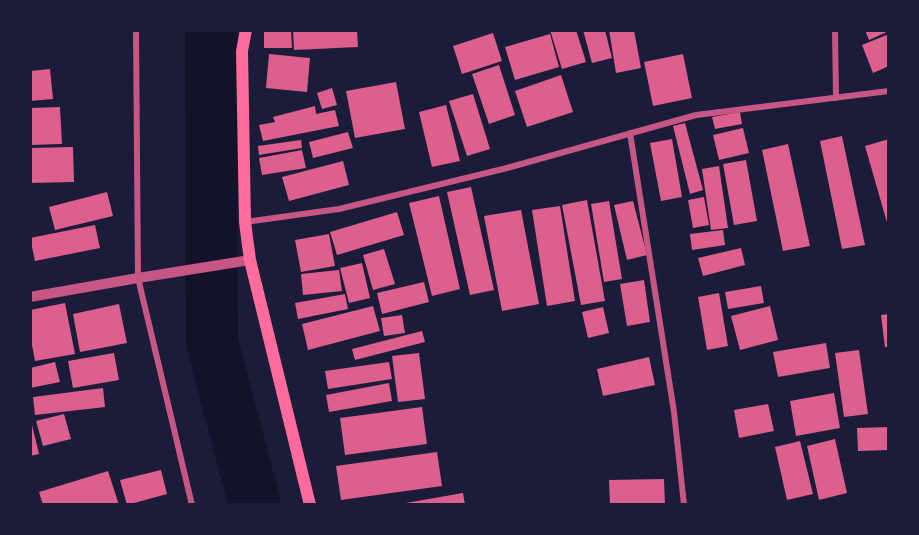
<!DOCTYPE html>
<style>
body{margin:0}
#map{position:relative;width:919px;height:535px;overflow:hidden;background:#1b1b3a;font-family:"DM Sans",sans-serif}
canvas{display:block}
.frame{position:absolute;inset:0;border:32px solid #1b1b3a;pointer-events:none}
</style>
<div id="map">
<canvas width="919" height="535"></canvas>
<div class="frame"></div>
</div>
<script>
const c = document.querySelector('canvas').getContext('2d');
c.lineJoin = 'round';
function trace(path, color, width, dash) {
  c.strokeStyle = color;
  c.lineWidth = width;
  c.lineCap = dash ? 'butt' : 'round';
  c.setLineDash(dash || []);
  c.stroke(path);
}
function fillPath(path, color) {
  c.fillStyle = color;
  c.fill(path, 'evenodd');
}
trace(new Path2D(`
 M211 30 212 342 255 505`), '#12122b', 52);
fillPath(new Path2D(`
 M264 30H291L292 48H264Z
 M293 30H357L358 47 294 50Z
 M550 30H576L586 62 562 69Z
 M583 30H605L612 58 592 63Z
 M609 30H634L641 68 616 73Z
 M865 30H889V31L869 40Z
 M493 33 502 61 462 74 453 46Z
 M550 34 559 67 515 80 505 47Z
 M889 34V66L873 73 862 45Z
 M269 54 310 58 307 92 266 88Z
 M683 54 692 98 653 106 644 62Z
 M499 65 515 115 489 124 472 74Z
 M50 69 53 99 30 101V71Z
 M561 75 573 112 527 127 515 91Z
 M396 82 405 129 355 138 346 91Z
 M332 88 337 105 322 109 317 93Z
 M473 94 490 149 467 156 449 101Z
 M446 105 460 161 432 167 419 112Z
 M315 106 316 114 335 110 339 126 263 141 259 125 275 122 273 117Z
 M60 107 62 144 30 145V108Z
 M740 112 742 124 715 129 712 117Z
 M685 123 703 190 690 194 673 126Z
 M743 128 749 153 719 160 713 135Z
 M348 132 353 148 313 158 309 142Z
 M842 136 865 245 842 249 820 141Z
 M672 139 682 197 661 201 650 143Z
 M889 139V226H888L865 146Z
 M301 140 302 148 259 155 258 146Z
 M788 144 810 246 783 251 762 150Z
 M73 147 74 182 30 183V148Z
 M302 150 306 168 262 175 259 158Z
 M746 160 757 221 734 225 723 164Z
 M343 161 349 185 289 201 282 177Z
 M719 166 728 228 711 230 702 169Z
 M471 187 494 290 470 295 447 192Z
 M107 192 113 216 55 230 49 207Z
 M439 196 460 289 432 296 409 203Z
 M704 197 709 225 693 228 688 200Z
 M587 200 605 301 581 305 562 205Z
 M609 201 622 279 604 282 591 204Z
 M633 201 647 255 627 260 614 205Z
 M560 206 575 301 547 306 532 210Z
 M521 210 539 304 502 311 484 216Z
 M397 212 404 235 337 255 330 232Z
 M95 225 100 248 35 261 30 238Z
 M723 230 725 245 692 250 690 234Z
 M329 234 335 266 301 272 295 240Z
 M741 248 745 265 703 276 698 258Z
 M384 249 395 284 373 290 363 255Z
 M362 263 370 298 349 303 340 268Z
 M339 270 342 291 303 295 301 274Z
 M644 280 650 322 627 326 620 284Z
 M424 282 429 302 382 314 377 293Z
 M761 286 764 303 728 309 725 292Z
 M719 293 728 346 707 350 698 297Z
 M345 294 348 309 298 319 295 303Z
 M65 303 75 354 35 361 30 335V310Z
 M119 304 127 343 80 352 73 314Z
 M373 306 380 331 308 350 302 324Z
 M770 306 778 340 740 350 731 316Z
 M603 307 609 333 588 338 582 312Z
 M889 314V347H885L881 315Z
 M402 315 405 333 384 336 381 318Z
 M422 331 425 342 355 360 352 349Z
 M826 343 830 368 778 377 773 352Z
 M859 350 868 414 844 417 835 353Z
 M114 353 119 380 73 388 68 361Z
 M419 353 425 399 398 402 392 356Z
 M649 357 655 385 603 396 597 369Z
 M55 362 60 382 30 388V368Z
 M389 362 392 379 328 389 325 371Z
 M389 383 392 401 329 412 326 395Z
 M103 388 105 407 35 415 33 397Z
 M834 393 840 428 796 436 790 401Z
 M768 404 774 431 739 438 734 410Z
 M422 407 427 444 345 455 340 418Z
 M64 414 71 439 43 446 36 421Z
 M32 425 39 454 30 456V426Z
 M889 427V450L858 451 857 428Z
 M835 439 847 493 819 500 807 446Z
 M800 441 813 494 787 500 775 447Z
 M437 452 442 486 341 500 336 466Z
 M161 470 167 494 127 505 120 480Z
 M108 471 119 505H43L39 492Z
 M664 479 665 505H610L609 480Z
 M463 493 465 505H400V504Z`), '#dd5f8e');
trace(new Path2D(`
 M136 30 138 278 192 505
 M835 30 836 98
 M630 133 674 412 684 505
 M245 222 339 209 507 168 696 115 889 91`), '#c65784', 6);
trace(new Path2D(`
 M30 297 138 278 250 260`), '#c65784', 10);
trace(new Path2D(`
 M246 30 242 51 245 222 250 260 310 505`), '#ff6b9d', 12);
</script>
